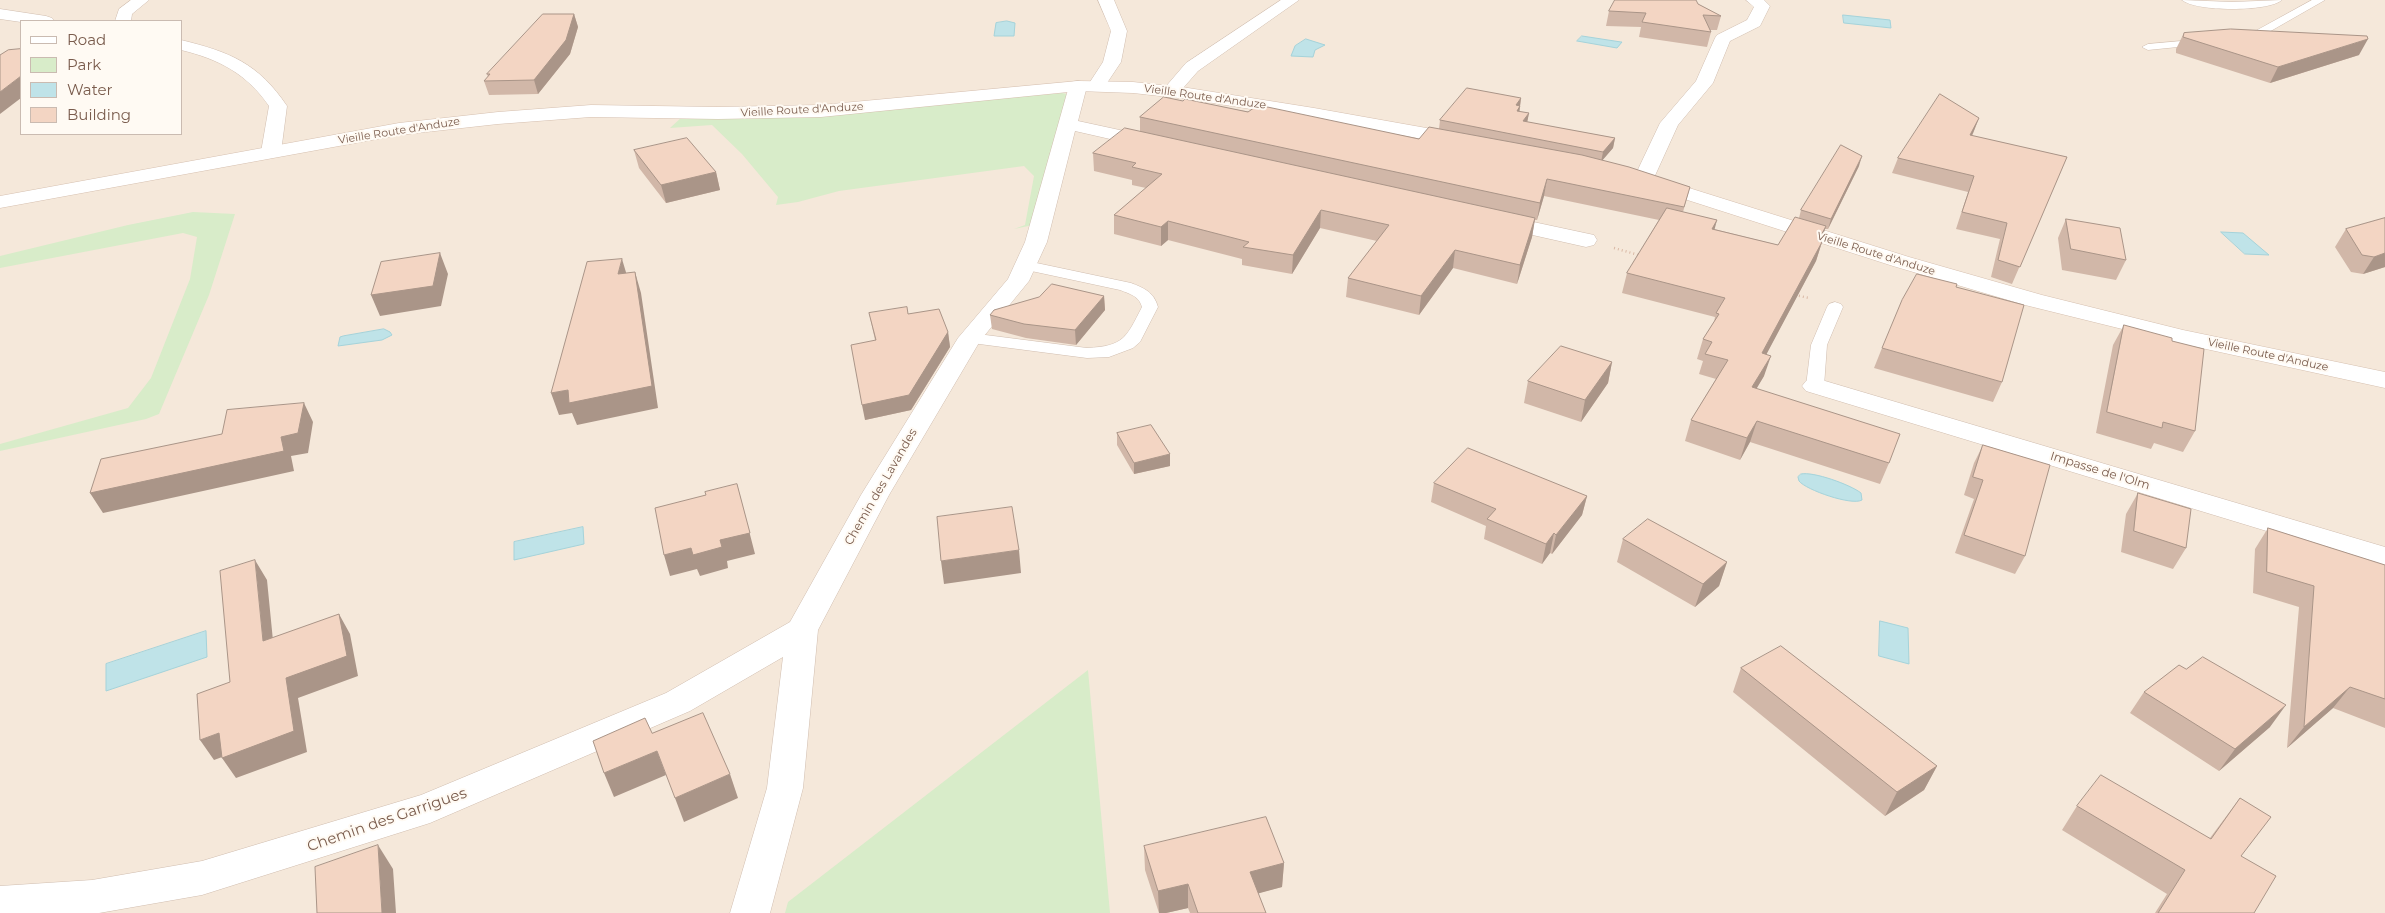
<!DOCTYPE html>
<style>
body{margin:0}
#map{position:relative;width:2385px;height:913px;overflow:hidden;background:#fdf6ec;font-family:Montserrat,sans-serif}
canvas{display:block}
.legend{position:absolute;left:20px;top:20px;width:162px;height:115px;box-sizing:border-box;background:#fffaf3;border:1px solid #cabbb1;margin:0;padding:6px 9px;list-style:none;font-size:15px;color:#7a5c4d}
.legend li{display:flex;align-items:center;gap:10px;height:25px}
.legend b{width:25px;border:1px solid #cabbb1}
</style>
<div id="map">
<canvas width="2385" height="913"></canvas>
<ul class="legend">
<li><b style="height:6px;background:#fff"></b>Road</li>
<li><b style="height:14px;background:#d8ecc9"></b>Park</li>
<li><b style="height:14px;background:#bfe3e8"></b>Water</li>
<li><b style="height:14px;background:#f3d5c3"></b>Building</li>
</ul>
</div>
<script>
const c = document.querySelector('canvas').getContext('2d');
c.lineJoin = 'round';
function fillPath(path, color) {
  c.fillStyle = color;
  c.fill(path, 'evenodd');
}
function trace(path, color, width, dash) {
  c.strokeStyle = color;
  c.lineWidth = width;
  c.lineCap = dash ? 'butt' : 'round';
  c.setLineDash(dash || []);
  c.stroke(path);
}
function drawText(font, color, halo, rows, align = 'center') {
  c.font = font + ' Montserrat,sans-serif';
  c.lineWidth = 4;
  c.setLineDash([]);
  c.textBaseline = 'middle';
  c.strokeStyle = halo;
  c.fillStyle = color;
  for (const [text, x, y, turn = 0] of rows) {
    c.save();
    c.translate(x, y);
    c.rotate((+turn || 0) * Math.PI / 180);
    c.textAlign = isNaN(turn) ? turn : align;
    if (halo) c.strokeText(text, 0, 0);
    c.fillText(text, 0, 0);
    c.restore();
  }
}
fillPath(new Path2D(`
 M0 0H2385V913H0ZM21 21H181V134H21Z`), '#f5e8da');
fillPath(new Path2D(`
 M1062 93 1067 94 1033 225 1014 229 1025 225 1034 176 1024 166 839 191 798 202 776 205 778 197 742 154 712 125 670 128 682 117 776 118Z
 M193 212 235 214 209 295 159 414 146 419 0 451V444L128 408 151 378 190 279 197 237 183 233 0 268V256L128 225Z
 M1088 670 1110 913H785L788 902Z`), '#d8ecc9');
const water = new Path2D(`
 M1843 15 1890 20 1891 28 1844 23Z
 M1007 21 1015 23 1014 36H994L996 23Z
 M1582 36 1621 42H1622L1617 48 1577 41Z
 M1306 39 1325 45 1315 50 1313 57 1291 56 1295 46Z
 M2221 232 2243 233 2269 255 2245 254Z
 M384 329 390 332 392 335 382 340 338 346 340 337 343 336Z
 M1801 474C1813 471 1851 485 1861 493L1862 500C1852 506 1806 490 1799 481L1798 477Z
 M583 527 584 544 514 560V542Z
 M1880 621 1908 628 1909 664 1879 656Z
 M206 631 207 657 106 691V664Z`);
fillPath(water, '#bfe3e8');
trace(water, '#a5d3da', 1);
const lane = new Path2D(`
 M2182 0 2232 2 2282 0C2269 12 2195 12 2182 0Z
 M2312 0H2325L2255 40 2241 42 2235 39 2237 37 2248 35Z
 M2204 39 2208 40V44L2148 50 2142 47 2148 44Z
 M1027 261 1131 283C1144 288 1154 292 1158 307L1140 342 1133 348 1109 357 1087 358 964 342 962 338 964 334 970 333 1087 348C1124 346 1126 338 1142 307 1139 296 1130 294 1120 290L1022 269 1019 266 1022 263Z
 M1835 302 1841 304 1843 307 1827 345 1824 386 1821 390H1809L1806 386 1811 345 1827 307 1829 304Z`);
const street = new Path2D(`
 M131 0H149L132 14 131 21H115L119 9Z
 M1098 0H1114L1127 31 1121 62 1103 89H1091L1088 85 1103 62 1111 31Z
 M1281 0H1299L1198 71 1177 95H1165L1162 91 1186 63Z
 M1746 0H1764L1770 6 1760 26 1730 41 1713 83 1678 125 1653 180 1650 184 1643 186 1636 184 1633 180 1660 123 1696 81 1715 38 1717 35 1747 20 1754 7Z
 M0 9 46 16 52 18 54 21 21 22 0 19Z
 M181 40C230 52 258 63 287 106L281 152 278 156 271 158 264 156 261 152 269 106C247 74 219 59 181 50Z
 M1078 81 1084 82 1087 86 1078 121 1161 139 1164 143 1161 147 1154 149 1075 131 1047 242 1029 281 980 341 889 495 818 630 803 788 770 913H730L767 788 783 657 690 711 430 823 202 895 99 913H0V886L92 880 202 861 421 795 666 693 790 622 861 495 958 338 1008 279 1025 242 1069 86 1072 82Z
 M1496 214 1594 235 1597 240 1594 245 1586 247 1488 225 1485 220 1488 215Z
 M1815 378 2385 547V567L1806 391 1802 386 1806 381Z`);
const secondary = new Path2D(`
 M1078 81 1133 82 1188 88 1314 108 1460 134 1467 136 1470 140 1467 144 1460 146 1314 119 1188 99 1133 93 1078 91 821 117 718 119 591 117 498 124 399 135 0 208V196L399 123 498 112 591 105 718 107 821 105Z
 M1654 177 1909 257 2042 295 2183 330 2385 372V388L2183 344 2025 305 1893 266 1647 187 1644 183 1647 179Z`);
trace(lane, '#d1beb0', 1);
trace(street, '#d1beb0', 1);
trace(secondary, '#d6c0b0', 1);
trace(new Path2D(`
 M1614 248 1642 256
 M1795 295 1809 298`), '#d9b8a5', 2.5, [1, 3]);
fillPath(lane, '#fff');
fillPath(street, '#fff');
fillPath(secondary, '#fff');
fillPath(new Path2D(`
 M1698 4 1721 16 1717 30H1710L1711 32 1707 47 1639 37 1641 27 1606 26 1609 11Z
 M574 14 578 27 570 54 538 94 489 95 484 81 488 77 487 74Z
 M2184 33 2359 55 2270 83 2176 53V49Z
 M1521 98 1519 112 1529 113 1527 122 1615 138 1613 148 1602 160 1690 187 1683 212 1717 220 1714 229 1778 245 1799 218 1801 210 1859 166 1828 229H1825L1821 242H1822L1816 261 1766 354 1764 376 1756 389 1889 463 1880 484 1750 442 1740 460 1685 441 1691 420 1716 379 1699 374 1703 361 1697 359 1703 339 1714 322 1715 317 1622 293 1627 273 1659 220 1544 196 1537 220H1535L1532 237 1517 284 1453 268 1419 315 1346 297 1348 278 1377 241 1320 228 1292 274 1242 265V259L1168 240 1161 246 1114 234V215L1146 188 1132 185V180L1094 171 1093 153 1140 131V117L1183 101 1419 139 1439 129 1440 120Z
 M1979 118 1972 136 2067 157 2012 284 1991 277 2000 239 1956 229 1968 192 1892 173 1898 158Z
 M634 150 716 172 720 190 666 203 639 168Z
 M2385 218V267L2363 274 2351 272 2335 247 2346 229Z
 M2066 219 2126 260 2116 280 2062 270 2058 238Z
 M1104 296 1105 310 1076 345 1026 338 992 329 990 315Z
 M869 313 908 314 948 332 950 347 911 410 865 420 875 340Z
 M2124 325 2172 341 2195 431 2183 452 2154 443 2151 449 2096 433 2113 345Z
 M1882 348 2002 382 1993 402 1874 368Z
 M1612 362 1608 383 1581 422 1524 403 1528 381Z
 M1117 433 1170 466 1134 474 1117 445Z
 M1983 445 2025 556 2015 574 1955 553 1974 499 1964 495 1974 463Z
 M1434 483 1587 496 1582 515 1552 554 1550 553 1542 564 1484 539 1486 526 1431 502Z
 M2138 493 2186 548 2173 569 2121 552 2126 514Z
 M2268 528 2385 565V728L2333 708 2287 748 2299 607 2253 593 2255 549Z
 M1623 539 1727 562 1719 586 1695 607 1617 562Z
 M1741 668 1937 766 1924 790 1885 816 1733 692Z
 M2144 692 2270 727 2219 771 2130 713Z
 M2240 798 2241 856 2254 913H2155L2167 894 2062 830 2077 806 2210 838Z
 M1144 846 1284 863 1282 887 1258 893 1266 913H1190L1188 908 1166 913H1159L1145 870Z`), '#d1b7a8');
fillPath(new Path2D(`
 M574 14 578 27 570 54 538 94 534 80Z
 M2368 39 2359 55 2270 83 2278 67Z
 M21 76V98L0 114V92Z
 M1521 98 1519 115 1515 121 1516 105Z
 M1529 113 1527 123 1523 121Z
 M1979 118 1973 133 1964 151 1970 135Z
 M1615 138 1613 148 1601 162 1603 152Z
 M1862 156 1859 166 1828 229 1831 219Z
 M716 172 720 190 666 203 661 185Z
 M1547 179 1544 196 1537 220 1540 203Z
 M1321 210 1320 228 1292 274 1293 255Z
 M1535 218 1532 237 1517 284 1520 265Z
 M1717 220 1712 239V229Z
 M1168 221V240L1161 246V227Z
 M1826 226 1820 245 1818 241Z
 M1822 242 1816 261 1756 374 1762 353Z
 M1455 250 1453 268 1419 315 1421 296Z
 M440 253 448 274 441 306 380 316 371 295Z
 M2385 253V267L2363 274 2374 257Z
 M622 259 628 279 618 274Z
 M635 272 641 293 658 408 577 425 572 413 559 415 551 393 568 390Z
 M1104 296 1105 310 1076 345 1075 330Z
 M948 332 950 347 911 410 865 420 862 405Z
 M1771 356 1764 376 1745 408 1752 387Z
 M1612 362 1608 383 1581 422 1585 400Z
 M304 403 313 422 308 453 291 456 294 471 103 513 90 493 281 437Z
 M1757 421 1750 442 1740 460 1747 438Z
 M1170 454V466L1134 474V463Z
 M737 484 755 554 727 561 728 568 700 576 697 569 670 576 664 555 720 540Z
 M1587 496 1582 515 1552 554 1556 535Z
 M1554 533 1550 553 1542 564 1546 544Z
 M1019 550 1021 573 944 584 941 561Z
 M255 560 267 580 275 661 263 641Z
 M1727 562 1719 586 1695 607 1703 584Z
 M339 614 350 634 358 676 298 698 307 752 236 778 222 758 286 678Z
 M2350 687 2333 708 2287 748 2304 727Z
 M2286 705 2270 727 2219 771 2235 749Z
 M219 733 233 753 214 760 200 740Z
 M657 751 666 775 614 797 604 773Z
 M1937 766 1924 790 1885 816 1897 792Z
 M730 774 738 798 684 822 675 798Z
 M378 845 393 869 396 913H382Z
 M1284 863 1282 887 1249 896 1250 872Z
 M1188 884V908L1166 913H1159L1158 891Z`), '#aa9588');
const building = new Path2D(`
 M1615 0H1696L1698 4 1721 16 1703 15 1711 32 1642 22 1646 13 1609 11Z
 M543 14H574L566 40 534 80 484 81 490 74H487Z
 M2231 29 2367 36 2368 39 2278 67 2183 37 2184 33Z
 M21 49V76L0 92V55L8 50Z
 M1467 88 1521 98 1516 105 1520 106 1517 111 1529 113 1523 121 1615 138 1603 152 1440 120Z
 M1940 94 1979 118 1970 135 2067 157 2020 267 1998 260 2007 223 1962 212 1974 176 1898 158Z
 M1164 97 1183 101 1185 99 1248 112 1258 105 1419 139 1429 127 1582 155 1629 167 1690 187 1684 207 1547 179 1540 203 1140 117Z
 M1125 128 1535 218 1520 265 1455 250 1421 296 1348 278 1389 225 1321 210 1293 255 1243 247 1249 242 1168 221 1161 227 1114 215 1162 174 1132 167 1136 163 1093 153Z
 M687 138 716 172 661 185 634 150Z
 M1841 145 1862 156 1831 219 1801 210Z
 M1667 208 1717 220 1712 229 1778 245 1795 217 1826 226 1818 241 1822 242 1762 353 1771 356 1752 387 1900 434 1889 463 1757 421 1747 438 1691 420 1728 360 1705 354 1712 342 1703 339 1719 314 1716 313 1725 298 1627 273Z
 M2385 218V253L2374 257 2362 255 2346 229Z
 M2066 219 2120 228 2126 260 2071 249Z
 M440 253 433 286 371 295 381 262Z
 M622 259 618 274 635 272 652 386 569 403 568 390 551 393 587 262Z
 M1917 274 1957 284 1956 287 2024 305 2002 382 1882 348 1902 300Z
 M1052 284 1104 296 1075 330 1024 324 990 315 994 310 1039 297Z
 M907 307 908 314 939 309 948 332 909 395 862 405 851 345 876 340 869 313Z
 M2124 325 2172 338V341L2204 349 2195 431 2163 422 2162 428 2107 412Z
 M1561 346 1612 362 1585 400 1528 381Z
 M304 403 298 433 281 437 284 451 90 493 101 459 222 434 227 410Z
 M1151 425 1170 454 1134 463 1117 433Z
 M1983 445 2050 465 2025 556 1964 535 1983 480 1973 477Z
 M1468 448 1587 496 1556 535 1554 533 1546 544 1487 519 1496 509 1434 483Z
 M737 484 750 533 720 540 722 547 693 555 691 548 664 555 655 508 706 495 705 492Z
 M2138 493 2191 509 2186 548 2134 531Z
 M1012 507 1019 550 941 561 937 517Z
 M1648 519 1727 562 1703 584 1623 539Z
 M2268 528 2385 565V699L2350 687 2304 727 2314 586 2267 572Z
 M255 560 263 641 339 614 347 656 286 678 294 731 222 758 219 733 200 740 197 694 230 682 220 571Z
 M1781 646 1937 766 1897 792 1741 668Z
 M2203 657 2286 705 2235 749 2144 692 2179 665 2186 669Z
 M703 713 730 774 675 798 657 751 604 773 593 741 645 718 652 733Z
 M2101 775 2211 839 2240 798 2271 817 2241 856 2276 876 2254 913H2158L2185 870 2077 806Z
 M1266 817 1284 863 1250 872 1266 913H1198L1188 884 1158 891 1144 846Z
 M378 845 382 913H317L315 867Z`);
fillPath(building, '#f3d5c3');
trace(building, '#aa9588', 1);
drawText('11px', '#7a5c4d', '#fffaf3', [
 ["Vieille Route d'Anduze",1205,97,8],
 ["Vieille Route d'Anduze",802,110,-3],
 ["Vieille Route d'Anduze",399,131,-9],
 ["Vieille Route d'Anduze",1876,254,17],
 ["Vieille Route d'Anduze",2268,355,12]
]);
drawText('12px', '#7a5c4d', '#fffaf3', [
 ["Impasse de l'Olm",2100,471,17],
 ["Chemin des Lavandes",881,487,-60]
]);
drawText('15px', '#7a5c4d', '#fffaf3', [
 ["Chemin des Garrigues",387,820,-19]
]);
</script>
